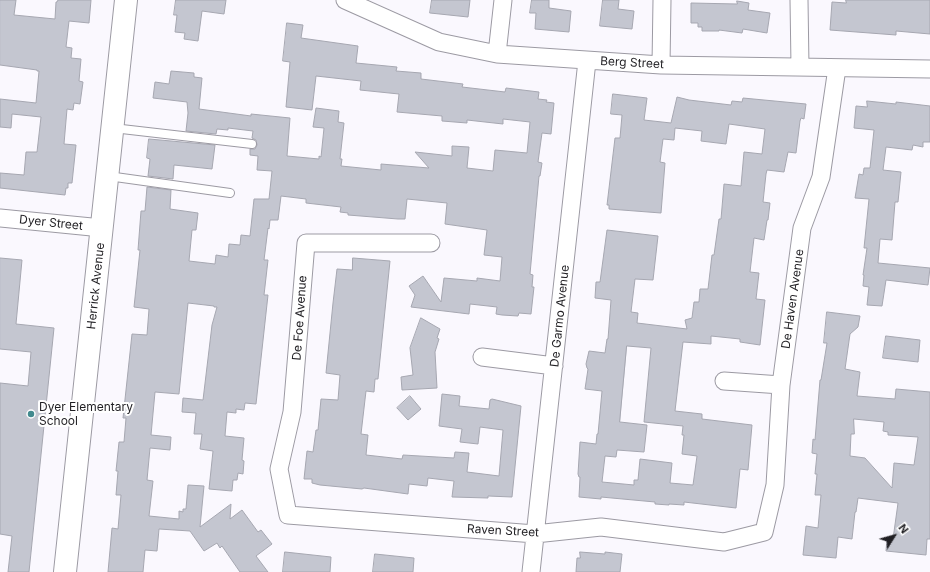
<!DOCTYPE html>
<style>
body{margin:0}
#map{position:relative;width:930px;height:572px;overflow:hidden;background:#faf8fe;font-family:Inter,sans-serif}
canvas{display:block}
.north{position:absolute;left:874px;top:516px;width:40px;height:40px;-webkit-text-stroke:3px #fff;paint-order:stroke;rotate:53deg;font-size:11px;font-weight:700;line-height:16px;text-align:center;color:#201f23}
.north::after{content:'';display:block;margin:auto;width:14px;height:18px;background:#201f23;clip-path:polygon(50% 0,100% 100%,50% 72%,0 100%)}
</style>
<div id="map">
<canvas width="930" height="572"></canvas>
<div class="north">N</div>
</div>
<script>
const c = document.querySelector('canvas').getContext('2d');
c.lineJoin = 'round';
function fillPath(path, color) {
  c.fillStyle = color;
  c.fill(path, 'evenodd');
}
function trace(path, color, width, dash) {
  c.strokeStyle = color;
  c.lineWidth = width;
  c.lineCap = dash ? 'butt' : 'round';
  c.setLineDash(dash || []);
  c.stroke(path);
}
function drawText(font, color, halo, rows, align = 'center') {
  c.font = font + ' Inter,sans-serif';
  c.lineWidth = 4;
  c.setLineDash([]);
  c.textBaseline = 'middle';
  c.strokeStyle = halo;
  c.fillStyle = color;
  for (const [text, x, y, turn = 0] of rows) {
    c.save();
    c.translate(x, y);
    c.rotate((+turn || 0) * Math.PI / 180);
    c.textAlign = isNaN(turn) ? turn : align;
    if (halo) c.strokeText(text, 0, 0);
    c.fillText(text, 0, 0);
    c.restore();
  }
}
const building = new Path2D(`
 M0 0H16L14 15 55 19 56 2H57L58 0H91L89 23 69 21 66 47 72 48 71 58 81 59 79 81 83 82 80 104 74 103 73 110 67 109 64 144 76 145 72 183H68V188H66L65 195 0 188V173L24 175 26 152H37L41 117 12 114 11 128 0 127V99L36 103 39 71H37V70L0 65Z
 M176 0H226L224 14 202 11 198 41 184 39 185 33 175 32 177 15H174Z
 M432 0H470L468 17 430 13Z
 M532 0H549V8L571 11 569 32 535 29 536 13H530Z
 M603 0H619L618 9 634 11 632 29 600 26Z
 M846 0H930V34L896 31V35L830 30 832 2 846 3Z
 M737 1 749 3 748 10 770 13 767 33 743 29 742 33 719 30V31H702V27H698V23H691V3L737 4Z
 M287 23 303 25 301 38 358 46 356 63 397 67 396 71 421 73V79L463 84 462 87 505 92 506 88 539 92 538 99 547 100 546 102 554 103 551 134 542 133 538 162 542 163 540 176H539L530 274 533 275 532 287H534L531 314 519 313 518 316 502 315 496 314 497 307 470 304 469 314 411 307 415 295 409 286 423 276 441 302 444 278 477 281V278L500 281 502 257 484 255 487 230 445 224 447 203 407 199 405 219H398L348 215V213L340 212 341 207 306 203V199L281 196 278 220H270L269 229 268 228 264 260H268L264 295H268L256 404 245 403 244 410 236 409V413L227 412 225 436 244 438 242 460 244 461 243 474 238 473 237 480H233L232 491 209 489 213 451 200 449 202 434H194L196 413 182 412 183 398 203 400 212 325 217 307H214V306L188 303 179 394 155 392 151 435 171 437 170 450 150 448 147 480 153 481 149 516 179 519V511L183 512V509H186L188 485 204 486 200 527 231 504 230 519 242 510 258 532 261 530 272 544 256 556 268 572H240L222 546 220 548 217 543 204 551 190 531 159 529 157 551 145 550 143 572H108L112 528 118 529 121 495H116L118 471H116L119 442H124L126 418H123L132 334 147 335 149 309 134 307 140 250H138L141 211H145L147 187 171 190 170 209 198 213 196 230H192L189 261 215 264 216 255 228 257 229 244 240 245 241 235 250 236 254 199H269L272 171 257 170 258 156 250 155V149H255L257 145 256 140 252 138 253 131 228 128V130L217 129 216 134 186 131 188 113 187 102 153 98 155 82 169 84 171 71 194 73V77L202 78 199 109 251 116V114L290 118 287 156 319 159V156L321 157 324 128 313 127 316 108 339 111 338 122 344 123 340 159H342L341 166 381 170V164L429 168 415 152 452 156V146L469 147 467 168 493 171 495 150 527 153 530 122 503 119V124L467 120V123L442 121V116L397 112 399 94 360 90 361 81 316 76 312 110 286 107 290 62 283 61Z
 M613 94 647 98 644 120 671 123 677 97 689 100 731 105 732 101 742 102 743 98 806 104 804 119 801 118 800 121 796 153 788 152 784 172 767 170 766 174 763 202 770 203 768 220H767L764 240 754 238 750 272 759 273 756 299 765 300 760 345 740 342V339L711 336V344L683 342 675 411 702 414V419L752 425 748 470 740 469 736 508 684 502V505L669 504V505L655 504V502L601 497V499L579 497 580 477H579L578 474 580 442 596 444 597 434H598L602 391 585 389 588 369 587 368 586 364 589 351 605 353 607 339H608L611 300 595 298 596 282H600L607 230 658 236 653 280 635 279 631 312 638 313 637 323 687 329 685 320 692 318 694 302H699L700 289H708L712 255H714L719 219H721L724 184 741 186 744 152 762 154 765 129 729 124 726 144 701 141 702 131 675 128 674 140 663 139 660 162 665 163 661 213 609 209V205H607L615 138H620L622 115 611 114ZM627 346 651 348 644 422 683 426 682 435H684L682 454 697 456 693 485 670 483 672 463 640 459 638 480H634V485L602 482 605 456 616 457 617 450 644 452 647 425 620 422Z
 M867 101 896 104V102L930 106V142H923V147L913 145 912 150 886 147 883 170 901 172 898 202H895L892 240 880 239 878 263 930 268 928 285 886 280 882 306 867 305 869 287 863 286 864 275H863L867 248H864L869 199 855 198 859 174 863 175 864 168H870L874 130 854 128 856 106 867 107Z
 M149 139 215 145 212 169 174 165 173 179 148 176 150 159 147 158Z
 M0 258 22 260 16 324 54 328 29 572H8L12 536 0 534V383L28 386 31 352 0 349Z
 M353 258 390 261 378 379H375L374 392 366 391 361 434 368 435 366 455 402 459 403 455 454 458 455 452 469 453 467 472 499 476 503 430 480 427 478 444 460 442 462 429 439 426 442 394 460 396 459 406 489 409 490 400 492 399 521 406 512 497 488 496V498L452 497 454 481 428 478 427 486 409 484 408 494 364 488 362 489 320 485 312 483V479H304L307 451 313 452 316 430H318L321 399 338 400 340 375 326 373 333 303 337 269 352 270Z
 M827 312 860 316 858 327 850 334 845 369 860 372 857 396 895 399 896 389 930 392V539H927L926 555 886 551 887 538 893 539 898 503 858 498 856 512H855L852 539 838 537 836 558 803 555 806 526 818 528 821 495H815L817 474H815L817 454 812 453 813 439 815 440 820 380H821L827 343H824ZM854 419 884 422 883 431 888 432V435L918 437 914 465 894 463 892 488 865 458 850 456 851 434H854Z
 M421 318 440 329 437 338 439 339 435 352 437 388 402 390 401 377 413 375 410 348Z
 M886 336 920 340 918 362 883 358Z
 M410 396 421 409 408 420 397 408Z
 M285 552 331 557 330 572H283Z
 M580 552 605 554V552L622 554 620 572H576L577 558H580Z
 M375 554 414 558 413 572H373Z`);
fillPath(building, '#c4c6d0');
trace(building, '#a6a7b1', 1);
const lane = new Path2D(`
 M113 128 252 144
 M108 176 230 193`);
const street = new Path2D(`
 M345 0 439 42 497 54 661 65 930 69
 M799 0 800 66
 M497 54 503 0
 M661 65 662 0
 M0 218 102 228
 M431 243H306L292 412 279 469 288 515 535 534 601 527 724 542 764 532 775 485 781 385 802 228 821 177 837 68
 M482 357 554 366
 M724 381 781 385
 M531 572 587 61`);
const secondary = new Path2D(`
 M65 572 126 0`);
trace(lane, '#9c9aa3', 10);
trace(street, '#9c9aa3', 19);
trace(secondary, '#9c9aa3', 24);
trace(lane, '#fff', 8);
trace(street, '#fff', 17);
trace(secondary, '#fff', 22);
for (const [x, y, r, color] of [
 [31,414,4,"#428a8e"]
]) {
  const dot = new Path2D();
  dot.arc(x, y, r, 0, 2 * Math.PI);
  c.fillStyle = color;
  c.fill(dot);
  trace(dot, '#fff', 1.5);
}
drawText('12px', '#201f23', '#fff', [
 ["Berg Street",632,63,3],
 ["Dyer Street",51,223,6],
 ["Herrick Avenue",96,286,-84],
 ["De Haven Avenue",793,299,-82],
 ["De Garmo Avenue",560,316,-84],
 ["De Foe Avenue",300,318,-86],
 ["Raven Street",503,531,3]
]);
drawText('12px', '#201f23', '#fff', [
 ["Dyer Elementary",39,407],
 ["School",39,421]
], 'left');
</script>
